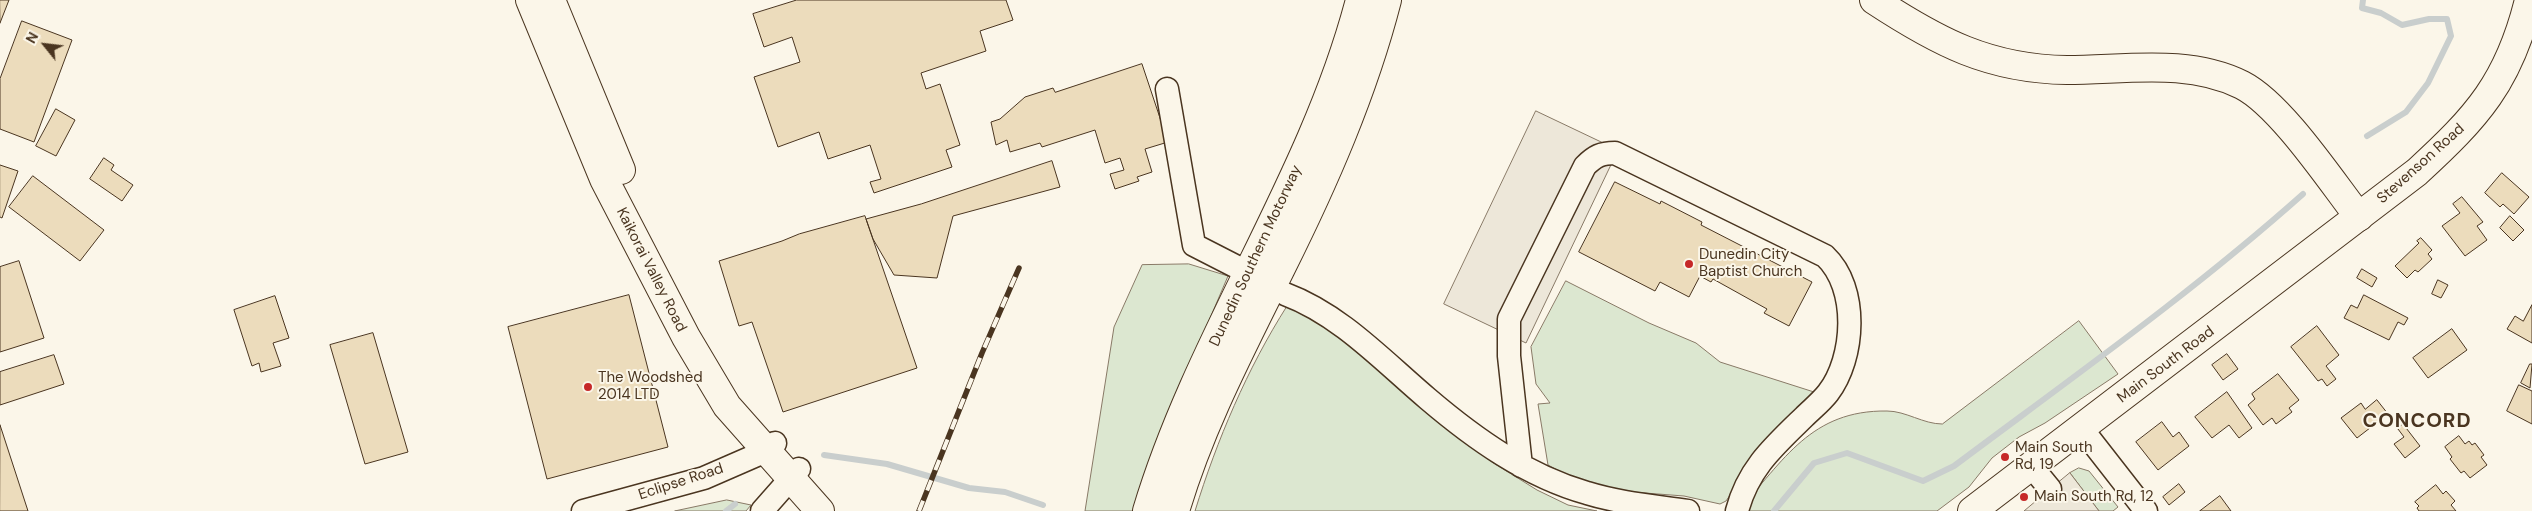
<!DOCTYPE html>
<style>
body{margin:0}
#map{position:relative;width:2532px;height:511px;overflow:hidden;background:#fbf6e9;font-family:"DM Sans",sans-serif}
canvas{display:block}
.north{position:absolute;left:20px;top:20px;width:50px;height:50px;-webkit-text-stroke:4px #fbf6e9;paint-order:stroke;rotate:299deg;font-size:14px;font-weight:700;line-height:20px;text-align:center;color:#4a3520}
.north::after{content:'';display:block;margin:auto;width:18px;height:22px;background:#4a3520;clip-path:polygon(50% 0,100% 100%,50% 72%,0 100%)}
</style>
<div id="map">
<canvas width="2532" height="511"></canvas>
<div class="north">N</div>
</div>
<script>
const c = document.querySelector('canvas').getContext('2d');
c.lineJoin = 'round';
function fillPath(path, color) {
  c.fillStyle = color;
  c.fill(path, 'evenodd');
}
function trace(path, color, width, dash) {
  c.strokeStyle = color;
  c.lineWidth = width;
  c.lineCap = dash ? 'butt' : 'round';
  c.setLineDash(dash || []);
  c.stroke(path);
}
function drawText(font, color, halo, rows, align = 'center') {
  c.font = font + ' "DM Sans",sans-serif';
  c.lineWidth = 4;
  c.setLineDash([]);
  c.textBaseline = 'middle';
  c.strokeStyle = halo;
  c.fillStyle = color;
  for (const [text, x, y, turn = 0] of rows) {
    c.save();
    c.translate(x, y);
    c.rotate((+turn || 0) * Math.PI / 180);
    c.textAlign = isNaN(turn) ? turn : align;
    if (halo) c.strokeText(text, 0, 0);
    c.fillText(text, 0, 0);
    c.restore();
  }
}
const green = new Path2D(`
 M1189 264 1228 276 1151 457 1138 511H1085L1114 327 1142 265Z
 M1566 281 1649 323 1696 343 1720 362 1814 392 1817 397 1768 440 1726 501 1720 504 1684 496 1606 490 1578 481 1548 465 1538 404 1550 403 1536 384 1531 347Z
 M1287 306 1320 320 1447 428 1492 462 1537 490 1568 505 1597 511H1195C1217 440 1247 369 1287 306Z
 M2079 321 2118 374 2045 423 2019 437 1992 458 1969 487 1937 511H1738C1784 460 1811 410 1887 411 1906 411 1923 424 1942 424Z
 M2079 468 2089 471 2118 507 2113 511H2099L2070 473Z
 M727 500 751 505 746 511H675Z`);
fillPath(green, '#dce7d0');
trace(green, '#887966', 1);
const parking = new Path2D(`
 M1536 111 1618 150 1526 343 1444 304Z
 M2070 473 2099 511H2024L2050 489Z`);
fillPath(parking, '#ede7d9');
trace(parking, '#887966', 1);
trace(new Path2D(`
 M2363 0 2362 8 2381 13 2402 25 2429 19H2447L2451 36 2428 83 2406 112 2367 136
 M824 455 887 464 969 488 1005 492 1043 505
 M726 511 735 504
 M1774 511 1814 463 1847 453 1923 481 1954 466C2073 377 2193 292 2303 194`), '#c9cecd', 6);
const building = new Path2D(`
 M0 0H9L0 23Z
 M797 0H1006L1013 20 980 31 986 51 921 73 926 89 940 84 960 145 946 150 952 167 874 193 870 182 881 179 870 145 828 159 819 132 778 147 754 77 800 62 792 37 764 47 753 14Z
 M22 21 72 40 34 142 0 129V79Z
 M1142 64 1168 142 1145 149 1152 172 1137 177 1139 181 1115 189 1110 174 1124 170 1120 158 1105 163 1095 130 1042 147 1040 143 1010 152 1007 140 996 145 991 122 1000 119 1025 97 1053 88 1055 92Z
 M56 109 75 120 56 156 36 146Z
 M104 158 114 165 111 170 133 185 122 201 90 179Z
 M1052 161 1060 187 953 216 937 278 894 275 873 239 866 219 921 204Z
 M0 165 18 171 2 218 0 217Z
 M2502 173 2529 197 2514 214 2503 204 2500 207 2485 193Z
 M33 176 104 230 80 261 9 207Z
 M1615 182 1660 204 1661 201 1702 222 1701 225 1812 282 1789 326 1764 313 1767 309 1713 279 1711 282 1700 276 1689 297 1660 282 1655 291 1579 252Z
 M2462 197 2483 222 2477 226 2487 240 2465 256 2442 226 2460 213 2453 204Z
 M865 216 917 368 783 412 752 322 739 326 719 261 782 241 799 234Z
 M2510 216 2524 230 2513 241 2500 228Z
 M2421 238 2432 250 2428 254 2432 259 2418 272 2415 270 2407 278 2395 266 2419 243 2417 241Z
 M19 261 44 338 0 352V267Z
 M2362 269 2377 278 2372 287 2357 278Z
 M2438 280 2448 285 2441 298 2432 294Z
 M629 295 668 447 547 479 508 327Z
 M2364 295 2408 318 2404 325 2398 322 2389 340 2344 318 2351 305 2357 308Z
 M275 296 289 338 273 343 281 366 261 372 259 363 252 366 234 310Z
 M2532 305V343L2507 329 2515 316 2523 321Z
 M2317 326 2339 355 2326 366 2336 379 2327 386 2322 379 2318 381 2291 347Z
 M2452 329 2467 350 2428 378 2413 358Z
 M373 333 408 452 365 464 330 345Z
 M2227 354 2238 369 2223 380 2212 365Z
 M54 355 64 384 0 405V372Z
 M2530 364H2532L2530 388 2521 383Z
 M2278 374 2299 400 2289 408 2292 412 2276 424 2272 418 2263 425 2248 405 2255 399 2252 394Z
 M2519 385 2532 391V424L2507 411Z
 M2227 392 2252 428 2239 438 2229 425 2212 438 2195 417Z
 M2377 400 2388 414 2357 438 2341 418 2361 403 2365 409Z
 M2162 422 2173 437 2179 432 2189 446 2158 470 2136 442Z
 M2403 424 2420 446 2405 458 2394 444 2404 437 2398 429Z
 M0 425 28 511H0Z
 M2459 436 2465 444 2469 441 2472 445 2475 443 2484 455 2481 457 2487 465 2470 478 2464 471 2461 473 2450 459 2452 457 2445 447Z
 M2179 484 2185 492 2169 505 2163 497Z
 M2436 485 2443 494 2446 491 2455 501 2451 505 2456 511H2419L2417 508 2419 506 2415 502Z
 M2220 496 2231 511H2200Z`);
fillPath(building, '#ecdcbc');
trace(building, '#4a3520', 1);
const minor = new Path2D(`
 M1167 89 1194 245 1235 266
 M1285 294C1341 315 1383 361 1428 399 1475 439 1527 476 1587 493 1619 503 1654 506 1688 511
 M2082 429 2146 511
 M1521 466 1509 356V319L1585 166C1595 156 1601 153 1615 153L1825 256C1859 288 1855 358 1828 393 1821 402 1812 409 1804 417 1773 447 1748 469 1737 511
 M2032 467 2050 489
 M583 511 704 478 766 451 775 443
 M762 511 799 469`);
const major = new Path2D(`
 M530 0 604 179 686 337 727 406 820 511
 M551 0 621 170
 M1972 511 2417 172C2477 117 2509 82 2529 0`);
const highway = new Path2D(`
 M1874 0C1938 42 1989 69 2067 70 2125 70 2188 58 2242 85 2281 105 2331 181 2359 217
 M1147 511C1200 334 1313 180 1360 0
 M1175 511C1200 426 1242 347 1281 268 1324 182 1363 93 1387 0`);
trace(minor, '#4a3520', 25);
trace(major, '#4a3520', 30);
trace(highway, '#4a3520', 30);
trace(minor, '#fbf6e9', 22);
trace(major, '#fbf6e9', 28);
trace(highway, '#fbf6e9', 28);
const rail = new Path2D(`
 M919 511 982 353 1019 268`);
trace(rail, '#4a3520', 5.5);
trace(rail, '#fbf6e9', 4, [11]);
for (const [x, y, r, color] of [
 [1689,264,5,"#c62828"],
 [588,387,5,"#c62828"],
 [2005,457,5,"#c62828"],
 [2024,497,5,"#c62828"]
]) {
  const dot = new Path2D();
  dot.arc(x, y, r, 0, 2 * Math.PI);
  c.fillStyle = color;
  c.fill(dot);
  trace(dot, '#fbf6e9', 2);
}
drawText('15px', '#4a3520', '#fbf6e9', [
 ["Stevenson Road",2421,164,-42],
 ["Dunedin Southern Motorway",1256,256,-65],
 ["Kaikorai Valley Road",651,270,63],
 ["Main South Road",2166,365,-37],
 ["Eclipse Road",681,482,-18]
]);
drawText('15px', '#4a3520', '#fbf6e9', [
 ["Dunedin City",1699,255],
 ["Baptist Church",1699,272],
 ["The Woodshed",598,378],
 ["2014 LTD",598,395],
 ["Main South",2015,448],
 ["Rd, 19",2015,465],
 ["Main South Rd, 12",2034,497]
], 'left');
c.letterSpacing = '1px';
drawText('bold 20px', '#4a3520', '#fbf6e9', [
 ["CONCORD",2417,422]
]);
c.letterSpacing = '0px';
</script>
